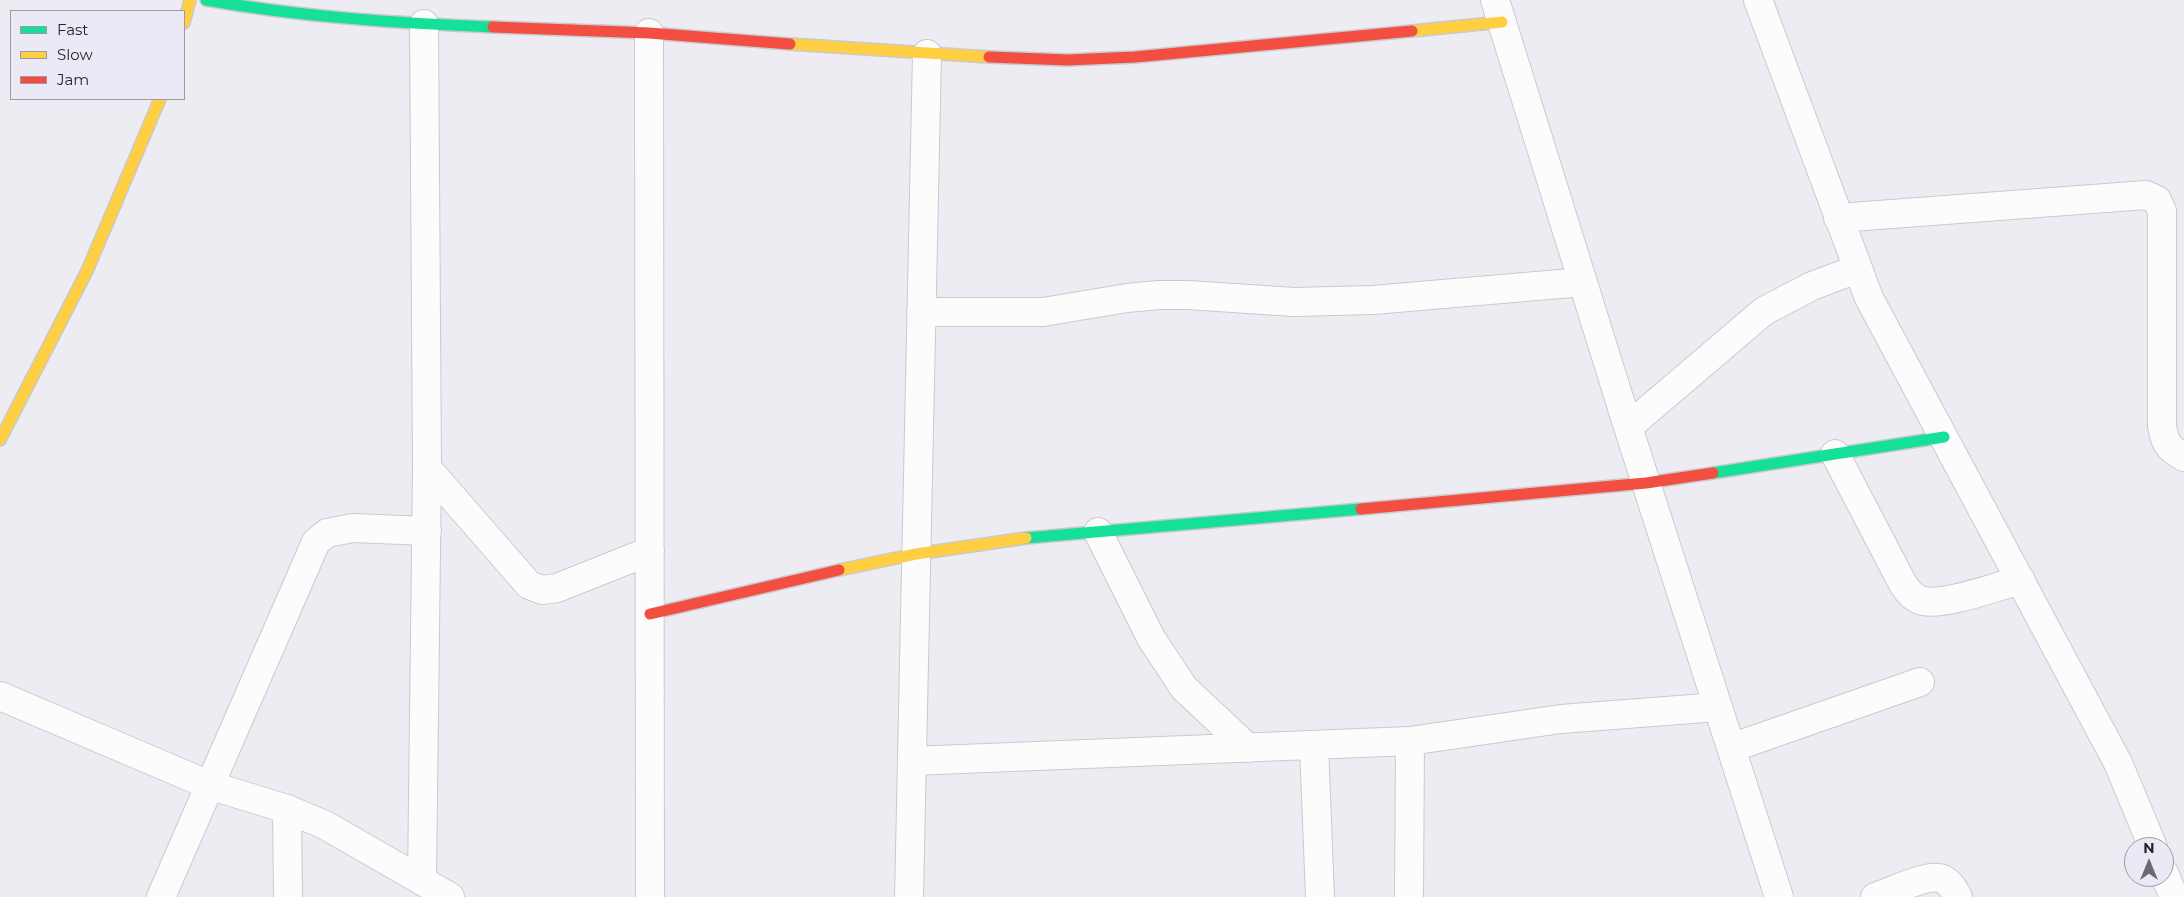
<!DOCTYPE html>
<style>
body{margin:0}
#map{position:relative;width:2184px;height:897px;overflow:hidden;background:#edecf2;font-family:Montserrat,sans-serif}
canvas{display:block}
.legend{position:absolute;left:10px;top:10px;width:175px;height:90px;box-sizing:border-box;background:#ebe9f5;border:1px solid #9c9ba3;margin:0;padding:6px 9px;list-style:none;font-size:15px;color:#252529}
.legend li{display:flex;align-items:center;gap:10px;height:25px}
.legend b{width:25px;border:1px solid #9c9ba3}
.north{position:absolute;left:2124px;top:837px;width:50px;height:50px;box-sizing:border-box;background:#ebe9f5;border:1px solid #9c9ba3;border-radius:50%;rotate:0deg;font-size:14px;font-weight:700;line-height:20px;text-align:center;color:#252529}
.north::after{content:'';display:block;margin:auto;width:18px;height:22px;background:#6b6b6f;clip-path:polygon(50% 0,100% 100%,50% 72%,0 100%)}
</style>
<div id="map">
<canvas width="2184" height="897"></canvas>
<ul class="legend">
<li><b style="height:6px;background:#16e098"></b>Fast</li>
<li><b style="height:6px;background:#ffcf43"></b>Slow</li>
<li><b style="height:6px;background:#f24e42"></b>Jam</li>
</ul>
<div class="north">N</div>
</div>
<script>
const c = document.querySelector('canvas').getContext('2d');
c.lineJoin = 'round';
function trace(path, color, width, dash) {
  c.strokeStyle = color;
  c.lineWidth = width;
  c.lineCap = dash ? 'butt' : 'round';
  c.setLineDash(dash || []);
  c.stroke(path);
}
const street = new Path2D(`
 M1495 0 1628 427 1779 897
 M1758 0 1869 298 2118 763 2153 847
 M649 33 650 897
 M1838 218 2146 195 2157 200 2162 211V426C2165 444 2168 448 2184 457
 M921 312H1043L1127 298 1159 295H1188L1294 302 1373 300 1583 282
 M1628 427 1764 311 1812 286 1857 269
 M1835 454 1903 584C1908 592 1913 598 1923 601 1945 606 1998 586 2021 580
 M427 468 529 585 542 590 557 588 650 551
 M1098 532 1151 638 1184 688 1248 748
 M0 696 209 785 287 809 325 825 450 897
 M1314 745 1320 897
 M1731 748 1920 682
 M912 761 1410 741 1561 719 1718 707
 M287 809 288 897
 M2164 873 2174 897
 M422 881 427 468 424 24
 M161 897 316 542 327 533 353 528 427 531
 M909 897 927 54
 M1409 897 1410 741
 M1875 897C1891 892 1924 875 1939 878 1949 880 1954 889 1958 897`);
const fast = new Path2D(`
 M206 0C302 17 396 23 493 27
 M1713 473 1944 437
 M1026 538 1361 509`);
const slow = new Path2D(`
 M184 23 190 0
 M1412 31 1502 22
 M790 44 989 57
 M0 440 87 271 160 99
 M839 570 916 554 1026 538`);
const jam = new Path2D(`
 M493 27 649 33 790 44
 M989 57 1068 60 1135 57 1412 31
 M1361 509 1646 483 1713 473
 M650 614 839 570`);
trace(street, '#cacace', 30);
trace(fast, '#cacace', 14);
trace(slow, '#cacace', 14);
trace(jam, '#cacace', 14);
trace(street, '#fcfcfd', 28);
trace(fast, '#16e098', 11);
trace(slow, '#ffcf43', 11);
trace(jam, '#f24e42', 11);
</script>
